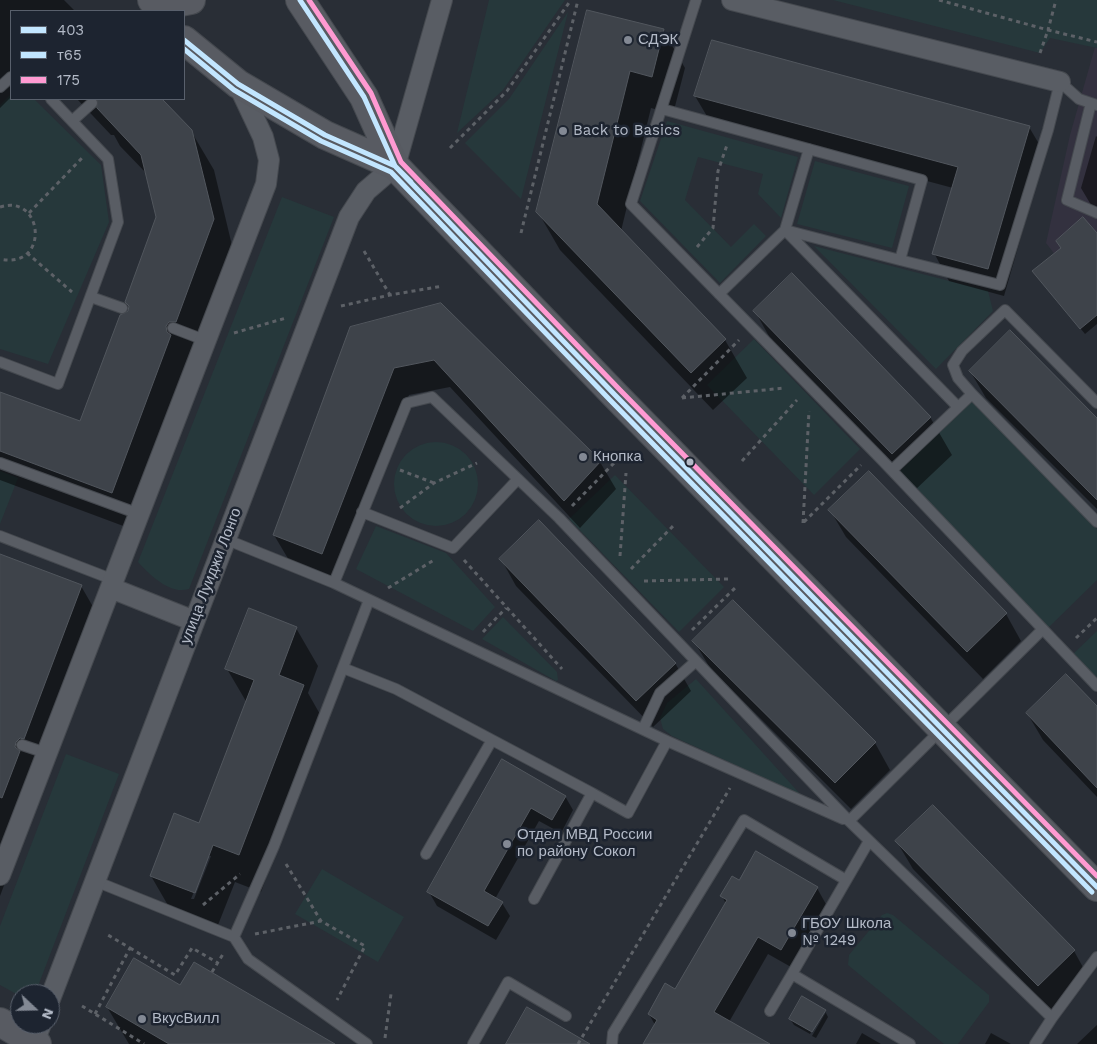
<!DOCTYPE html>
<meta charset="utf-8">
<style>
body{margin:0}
#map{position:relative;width:1097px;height:1044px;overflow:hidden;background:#292e36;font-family:"Work Sans",sans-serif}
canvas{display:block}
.legend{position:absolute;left:10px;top:10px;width:175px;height:90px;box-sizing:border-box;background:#1d2430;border:1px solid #59606c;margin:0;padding:6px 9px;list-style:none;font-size:15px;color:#b3bac7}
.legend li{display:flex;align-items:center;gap:10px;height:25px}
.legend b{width:25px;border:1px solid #59606c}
.north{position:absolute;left:10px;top:984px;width:50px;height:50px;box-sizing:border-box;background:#1d2430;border:1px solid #59606c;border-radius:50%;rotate:111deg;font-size:14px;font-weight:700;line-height:20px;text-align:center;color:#b3bac7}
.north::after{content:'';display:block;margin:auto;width:18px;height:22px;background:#838994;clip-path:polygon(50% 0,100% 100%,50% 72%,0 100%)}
</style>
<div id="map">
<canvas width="1097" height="1044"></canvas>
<ul class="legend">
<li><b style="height:6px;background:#c2e6ff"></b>403</li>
<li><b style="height:6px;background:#c2e6ff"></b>т65</li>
<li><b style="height:6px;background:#ff9ad2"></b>175</li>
</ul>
<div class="north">N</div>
</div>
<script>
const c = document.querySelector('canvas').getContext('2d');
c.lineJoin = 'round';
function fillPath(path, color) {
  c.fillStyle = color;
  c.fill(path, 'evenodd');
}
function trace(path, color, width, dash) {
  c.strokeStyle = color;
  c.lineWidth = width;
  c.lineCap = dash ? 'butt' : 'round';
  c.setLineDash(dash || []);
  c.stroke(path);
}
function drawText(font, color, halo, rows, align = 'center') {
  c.font = font + ' "Work Sans",sans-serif';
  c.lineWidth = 5;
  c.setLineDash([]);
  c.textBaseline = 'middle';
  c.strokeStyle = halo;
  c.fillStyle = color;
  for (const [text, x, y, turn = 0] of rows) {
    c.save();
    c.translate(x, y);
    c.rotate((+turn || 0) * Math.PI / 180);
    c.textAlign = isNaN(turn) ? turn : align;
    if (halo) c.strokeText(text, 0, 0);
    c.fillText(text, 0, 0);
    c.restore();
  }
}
fillPath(new Path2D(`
 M1095 47 1097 48V309L1046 243 1070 135Z`), '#33313f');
fillPath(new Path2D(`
 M489 0H565L503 90 457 133Z
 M833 0H1097V48L1050 38 1040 53Z
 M568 12 521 199 465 143 509 99Z
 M11 94V99H34L101 165 109 222 48 364 0 349V105Z
 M667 121 798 157 781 218 758 194 763 174 698 157 685 200 731 247 754 224 766 236 720 283 640 201Z
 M815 161 909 186 892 248 797 224Z
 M282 197 334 217 189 589C170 595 150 575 138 562Z
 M814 246 988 291 993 311 936 369Z
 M754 339 860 449 814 495 707 385Z
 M972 401 1097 529V580L1048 628 897 474Z
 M394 484a42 42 0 1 1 84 0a42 42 0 1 1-84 0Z
 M0 471 18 478 0 524Z
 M615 475 724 587 679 632 569 519Z
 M376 526 446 553 495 607 473 631 356 569Z
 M503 617 557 672 558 680 556 681 482 639Z
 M1097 631V679L1073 654Z
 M696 679 801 795 672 736 663 729 660 718 667 703Z
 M66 754 119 774 35 994H20V996L0 985V926Z
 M322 869 404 917 378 962 295 914Z
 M887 913 893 915 989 995V1002L958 1044H944L848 965 849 955 882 915Z`), '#26383b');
fillPath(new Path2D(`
 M0 0H64L75 11H11V97L0 108Z
 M588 12 663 30 685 68 673 114 651 108 621 231 725 340 747 378 713 410 560 250 538 212Z
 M695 96 1029 127 1045 154 1004 296 949 281 934 253 953 188 711 123Z
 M77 99H160L191 131 214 170 235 258 134 530 0 480V393L81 423 130 308 126 302 157 217 147 174 120 146 114 135H111Z
 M1096 136 1097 137V215L1081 188Z
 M1097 235V324L1085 334 1034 272 1062 249Z
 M440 304 600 462 616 489 580 528 450 387 409 395 337 581 290 562 274 535 351 328Z
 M755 311 930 417 952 455 914 491 776 349Z
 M970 371 1097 420V509L986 398Z
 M830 510 1006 614 1021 641 983 679 846 537Z
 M0 556 81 586 103 624 0 896Z
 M501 559 675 663 691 691 653 727 516 586Z
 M296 628 318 666 308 693 325 723 261 892 235 882 216 930 173 914 151 876 200 825 247 703 227 669ZM208 856H211L194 899H191Z
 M694 641 875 743 890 770 851 809 710 668Z
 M1097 709V797L1043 740 1027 713Z
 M503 761 565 796 573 810 561 833 539 821 495 899 502 903 510 916 496 940 437 906 429 892Z
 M897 842 1074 951 1089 978 1054 1013 913 869Z
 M739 881 817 888 827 906 791 967 768 954 729 1022 761 1044H644L655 1025 649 1014 676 991 726 904 722 896Z
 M181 987 333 1044H129L107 1007Z
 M825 1011 828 1017 816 1038 812 1036 826 1012H823L810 1034 794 1025 790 1019Z
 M1097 1025V1044H1077Z
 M862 1033 881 1044H856Z
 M991 1033 1011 1044H985Z`), '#0007');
const building = new Path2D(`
 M587 10 664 29 652 77 630 71 597 204 726 339 691 373 536 212Z
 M712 40 1030 126 988 269 932 254 958 167 694 96Z
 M97 99H162L192 130 214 219 176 322H169L166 326 167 332 171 335 112 493 0 451V392L80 421 120 315 128 311 129 306 125 302 156 217 141 155 97 108Z
 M1083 217 1097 233V315L1080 329 1032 271 1061 248 1056 241Z
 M792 273 931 417 892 454 753 311Z
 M441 303 601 461 564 501 434 360 394 368 322 554 273 535 350 327Z
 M1010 330 1097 418V500L969 371Z
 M869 471 1007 613 967 652 828 510Z
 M539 520 676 663 636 701 499 559Z
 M0 554 82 585 24 739 20 738 16 742 15 747 20 751 2 798 0 797Z
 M733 600 876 742 835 783 692 641Z
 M249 608 297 627 279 675 304 685 239 855 213 845 195 893 150 876 174 813 199 823 254 680 225 669Z
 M1066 674 1097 706V788L1026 713Z
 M502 759 566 796 552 820 531 808 484 891 503 902 488 926 427 892Z
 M933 805 1075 950 1038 986 895 841Z
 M756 851 818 887 781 950 758 937 714 1012 770 1044H643L657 1020 648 1014 665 983 675 989 727 900 720 896 732 876 739 880Z
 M134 958 180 985 194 962 335 1044H169L106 1007Z
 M802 996 826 1010 812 1032 789 1019Z
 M527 1007 590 1044H506Z`);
fillPath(building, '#3e434a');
trace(building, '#51565d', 1);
const lane = new Path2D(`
 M696 0 631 204 881 459 1097 686
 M0 87 11 77
 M1091 103 1067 200 1097 213
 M662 109 922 180 900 260 1000 285 1048 130 1060 82 1079 99 1097 105
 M72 121 92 103
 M785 230 958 407
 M785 230 900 260
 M719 294 785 230 809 149
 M91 297 122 308
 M173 328 207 341
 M0 362 58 384 118 222 108 159 51 99
 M972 394 958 378 953 365 962 351 1005 310 1097 403
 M0 463 139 514
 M892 470 972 394 1097 522
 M362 512 453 548 518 479
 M0 536 114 580
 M225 539 334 583 667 741 843 819
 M334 583 407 403 432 397 559 518 849 821 1052 1018 1097 957
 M343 668 396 689 592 793
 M643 729 660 693 695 662
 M22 745 46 753
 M849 821 1042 630
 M869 841 792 974 910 1044
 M426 854 492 740
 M95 881 234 937 248 959 367 1044
 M534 899 592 793 628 813 667 741
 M234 937 274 846 369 600
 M770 1011 792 974
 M473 1044 508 982 566 1016
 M612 1044 613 1033 744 820 846 880
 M1035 1044 1052 1018`);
const street = new Path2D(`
 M732 0 1060 82
 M111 588 194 621
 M0 875 266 184 269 160 263 137 238 84
 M50 999 349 217 366 191 395 166 442 0
 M34 1042 41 1024`);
const secondary = new Path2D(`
 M152 0 170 4 191 0
 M300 0 364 97 395 166 615 395 1097 887
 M184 40 238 84 325 135 395 166
 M0 1022 37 1044`);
trace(lane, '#45494f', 12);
trace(street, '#45494f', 22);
trace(secondary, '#45494f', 30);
trace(new Path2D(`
 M939 0 1048 30 1056 0
 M1040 53 1048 30 1097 42
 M450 148 507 91 571 0
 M0 207C44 193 50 270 0 259
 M29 213 82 158
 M521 233 578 0
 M697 247 713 228 718 171 727 145
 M364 251 390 295
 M27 253 72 292
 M341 306 390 295 443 286
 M234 333 286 318
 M682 398 785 388
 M682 398 739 340
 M742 461 797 400
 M400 470 434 483
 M572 506 615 462
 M400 508 434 483 477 463
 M804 522 861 465
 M803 523 809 411
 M620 556 626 473
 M464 560 562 669
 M631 569 675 524
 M644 581 728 579
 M388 588 434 560
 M692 630 736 587
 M483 632 506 608
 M1076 638 1097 618
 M286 864 321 921 365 946 337 1000
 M203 905 240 874
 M255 934 321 921
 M130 948 175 975 192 948 218 963
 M212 972 223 954
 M82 1006 144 1044
 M95 1014 130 948 108 935
 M385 1038 391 994
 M578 1044 730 788`), '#5d6167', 3, [4, 4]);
trace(lane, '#595d64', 10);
trace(street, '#595d64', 20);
trace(secondary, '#585b62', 28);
trace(new Path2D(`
 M300 0 364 97 395 166 411 182
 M184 40 238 84 325 135 395 166 615 395 1097 887`), '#c2e6ff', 5);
trace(new Path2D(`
 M184 49 234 90 321 141 391 172 610 400 1092 892`), '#c2e6ff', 5);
trace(new Path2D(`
 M309 0 371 93 401 162 620 390 1097 876`), '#ff9ad2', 5);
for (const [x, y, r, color] of [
 [628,40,5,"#838994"],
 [563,131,5,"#838994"],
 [583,457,5,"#838994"],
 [690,462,4.5,"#b3bac7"],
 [507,844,5,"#838994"],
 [792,933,5,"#838994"],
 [142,1019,5,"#838994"]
]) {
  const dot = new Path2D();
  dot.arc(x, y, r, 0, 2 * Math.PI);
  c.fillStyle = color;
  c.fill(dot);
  trace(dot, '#1d2430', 2);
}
drawText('15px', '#b3bac7', '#1d2430', [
 ["СДЭК",638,40],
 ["Back to Basics",573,131],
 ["Кнопка",593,457],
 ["Отдел МВД России",517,835],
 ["по району Сокол",517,852],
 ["ГБОУ Школа",802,924],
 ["№ 1249",802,941],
 ["ВкусВилл",152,1019]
], 'left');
drawText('15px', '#b3bac7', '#1d2430', [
 ["улица Луиджи Лонго",211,576,-69]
]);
</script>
